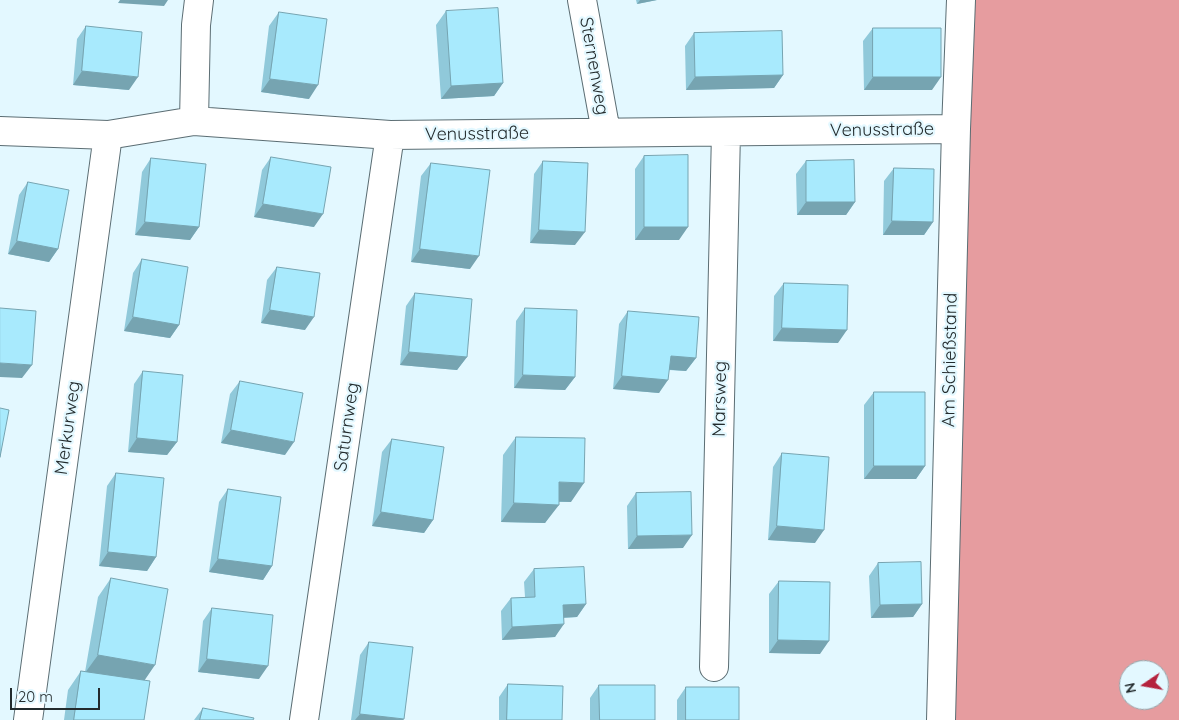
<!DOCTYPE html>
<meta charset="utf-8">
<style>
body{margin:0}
#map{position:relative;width:1179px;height:720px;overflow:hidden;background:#e3f8ff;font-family:Quicksand,sans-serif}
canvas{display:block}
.north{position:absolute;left:1119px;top:660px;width:50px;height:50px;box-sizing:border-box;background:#e3f8ff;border:1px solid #96a6ab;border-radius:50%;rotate:258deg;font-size:14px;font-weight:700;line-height:20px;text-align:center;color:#232b2d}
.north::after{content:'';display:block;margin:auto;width:18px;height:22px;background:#b4223d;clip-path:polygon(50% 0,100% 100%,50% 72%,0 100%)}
.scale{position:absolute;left:10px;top:688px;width:90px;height:22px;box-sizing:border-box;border:2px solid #232b2d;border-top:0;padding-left:6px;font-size:15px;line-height:18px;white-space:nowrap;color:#232b2d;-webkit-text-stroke:4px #e3f8ff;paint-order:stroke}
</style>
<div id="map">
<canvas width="1179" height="720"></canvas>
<div class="north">N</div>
<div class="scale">20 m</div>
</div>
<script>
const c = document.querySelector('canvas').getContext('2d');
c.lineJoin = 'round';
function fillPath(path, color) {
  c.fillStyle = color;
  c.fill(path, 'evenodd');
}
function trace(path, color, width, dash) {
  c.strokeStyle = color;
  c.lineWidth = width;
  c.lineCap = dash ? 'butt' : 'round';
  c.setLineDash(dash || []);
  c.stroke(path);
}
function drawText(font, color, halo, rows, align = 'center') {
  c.font = font + ' Quicksand,sans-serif';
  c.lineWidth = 4.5;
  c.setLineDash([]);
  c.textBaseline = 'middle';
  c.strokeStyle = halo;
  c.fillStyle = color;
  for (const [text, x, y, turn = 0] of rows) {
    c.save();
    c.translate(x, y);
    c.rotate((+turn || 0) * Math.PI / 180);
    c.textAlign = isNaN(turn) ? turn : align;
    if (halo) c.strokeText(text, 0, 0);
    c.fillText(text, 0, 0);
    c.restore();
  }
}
fillPath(new Path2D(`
 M972 0H1179V720H950ZM1129 670H1159V700H1129Z`), '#e69c9f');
const minor = new Path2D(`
 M582 0 606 132
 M194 121 196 25 199 0
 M0 131 108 135 194 121 390 135 956 129
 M714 667 726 132
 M28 720 108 135
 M304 720 390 135
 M941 720 956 129 961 0`);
trace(minor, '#5b6d73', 30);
trace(minor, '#fff', 28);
fillPath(new Path2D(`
 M636 0H657L637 4Z
 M446 11 503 83 494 96 441 99 436 25Z
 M279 12 309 99 261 92 269 26Z
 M86 26 129 90 73 85 77 39Z
 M873 28 932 90H864L863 41Z
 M694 33 783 75 774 88 686 90 685 46Z
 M644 156 679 240H635V169Z
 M271 157 314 227 254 217 262 170Z
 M151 158 199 227 190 240 135 235 142 172Z
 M543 161 575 245 530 243 534 174Z
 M806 161 855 202 846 215H797L796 174Z
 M431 163 470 269 411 262 421 176Z
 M894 168 933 222 924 235H883L884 181Z
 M28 182 58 249 49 262 8 254 19 195Z
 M142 259 179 325 170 338 124 331 133 273Z
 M277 267 305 330 261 323 267 280Z
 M784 283 838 343 773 341 774 296Z
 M415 293 467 357 457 370 400 365 406 306Z
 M525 308 575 377 565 390 514 388 516 321Z
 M628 311 696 358 686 371 669 370 659 393 613 389 619 324Z
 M143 371 177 442 167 455 128 452 134 384Z
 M240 381 285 455 221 443 230 394Z
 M874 392 925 466 916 479H864V405Z
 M516 437 571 502H559L545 523 501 522 503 455Z
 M392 439 433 520 424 533 372 526 382 452Z
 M782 453 815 543 768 540 773 467Z
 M116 473 156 557 147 571 99 566 107 486Z
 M228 489 272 566 263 580 209 572 219 502Z
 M636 493 683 548 628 549 627 506Z
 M878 563 922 604 913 617 871 618 869 576Z
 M534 569 586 604 577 617 564 618 555 637 502 640 501 611 511 598 525 597 524 582Z
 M111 578 144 680V720H64L68 690 81 671 85 672 98 597Z
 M779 581 820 654 769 653V594Z
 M212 608 259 679 198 672 203 621Z
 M369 642 403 720H351L360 655Z
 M508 684 562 720H499V697Z
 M599 685 655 720H590V698Z
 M686 687 739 720H677V700Z
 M203 708 253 720H194Z`), '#90c9da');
fillPath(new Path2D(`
 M120 0H168L164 6 118 3Z
 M640 0H657L637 4Z
 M82 71 138 77 129 90 73 85Z
 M783 75 774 88 686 90 695 77Z
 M873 77H941L932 90H864Z
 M270 79 318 85 309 99 261 92Z
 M503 83 494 96 441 99 451 86Z
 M806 202H855L846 215H797Z
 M263 204 323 214 314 227 254 217Z
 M892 221 933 222 924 235H883Z
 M145 222 199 227 190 240 135 235Z
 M644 227H688L679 240H635Z
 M539 230 585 232 575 245 530 243Z
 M17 241 58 249 49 262 8 254Z
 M420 249 479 256 470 269 411 262Z
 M270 310 314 317 305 330 261 323Z
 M133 317 179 325 170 338 124 331Z
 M782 328 847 330 838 343 773 341Z
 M409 352 467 357 457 370 400 365Z
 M671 356 696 358 686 371 661 369Z
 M0 363 32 365 22 378 0 377Z
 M523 375 575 377 565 390 514 388Z
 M622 376 668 380 659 393 613 389Z
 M231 430 294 442 285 455 221 443Z
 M137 438 177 442 167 455 128 452Z
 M874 466H925L916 479H864Z
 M559 482 584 483 571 502 546 501Z
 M514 503 559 505 545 523 501 522Z
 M381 512 433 520 424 533 372 526Z
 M777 526 824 530 815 543 768 540Z
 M692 535 683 548 628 549 637 536Z
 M108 552 156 557 147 571 99 566Z
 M218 559 272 566 263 580 209 572Z
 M586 604 577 617 554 618 563 605Z
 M922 604 913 617 871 618 880 605Z
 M564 624 555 637 502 640 512 627Z
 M778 640 829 641 820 654 769 653Z
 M98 655 155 665 142 684 85 673Z
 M207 659 268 666 259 679 198 672Z
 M360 714 404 719 403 720H355Z`), '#76a4b1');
const building = new Path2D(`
 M498 8 503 83 451 86 446 11Z
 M279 12 327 19 318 85 270 79Z
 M86 26 142 32 138 77 82 71Z
 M873 28H941V77H873Z
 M782 31 783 75 695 77 694 33Z
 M688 155V227H644V156Z
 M271 157 331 167 323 214 263 204Z
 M151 158 206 164 199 227 145 222Z
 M854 160 855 202H806V161Z
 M543 161 588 163 585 232 539 230Z
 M431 163 490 170 479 256 420 249Z
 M894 168 934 169 933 222 892 221Z
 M28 182 69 190 58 249 17 241Z
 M142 259 188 267 179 325 133 317Z
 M277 267 320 273 314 317 270 310Z
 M784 283 848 285 847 330 782 328Z
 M415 293 472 299 467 357 409 352Z
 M0 308 36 311 32 365 0 363Z
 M525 308 577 310 575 377 523 375Z
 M628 311 699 317 696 358 671 356 668 380 622 376Z
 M143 371 183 375 177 442 137 438Z
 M240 381 303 393 294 442 231 430Z
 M874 392H925V466H874Z
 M0 408 9 410 0 457Z
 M516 437 585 438 584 483 559 482V505L514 503Z
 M392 439 444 447 433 520 381 512Z
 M782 453 829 457 824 530 777 526Z
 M116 473 164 478 156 557 108 552Z
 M228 489 281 497 272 566 218 559Z
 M691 492 692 535 637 536 636 493Z
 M921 562 922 604 880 605 878 563Z
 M584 567 586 604 563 605 564 624 512 627 511 598 535 597 534 569Z
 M111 578 168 589 155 665 98 655Z
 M779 581 830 582 829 641 778 640Z
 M212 608 273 615 268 666 207 659Z
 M369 642 413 647 404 719 360 714Z
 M81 671 150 681 144 720H74Z
 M508 684 563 686 562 720H507Z
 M599 685H655V720H600Z
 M686 687H739V720H686Z
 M203 708 254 718 253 720H200Z`);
fillPath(building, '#a8eafd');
trace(building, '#76a4b1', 1);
drawText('18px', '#232b2d', '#e3f8ff', [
 ["Sternenweg",594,66,80],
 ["Venusstraße",882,130,-1],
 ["Venusstraße",477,134,-1],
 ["Am Schießstand",950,360,-89],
 ["Marsweg",720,399,-89],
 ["Saturnweg",347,427,-82],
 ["Merkurweg",68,428,-82]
]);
</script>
